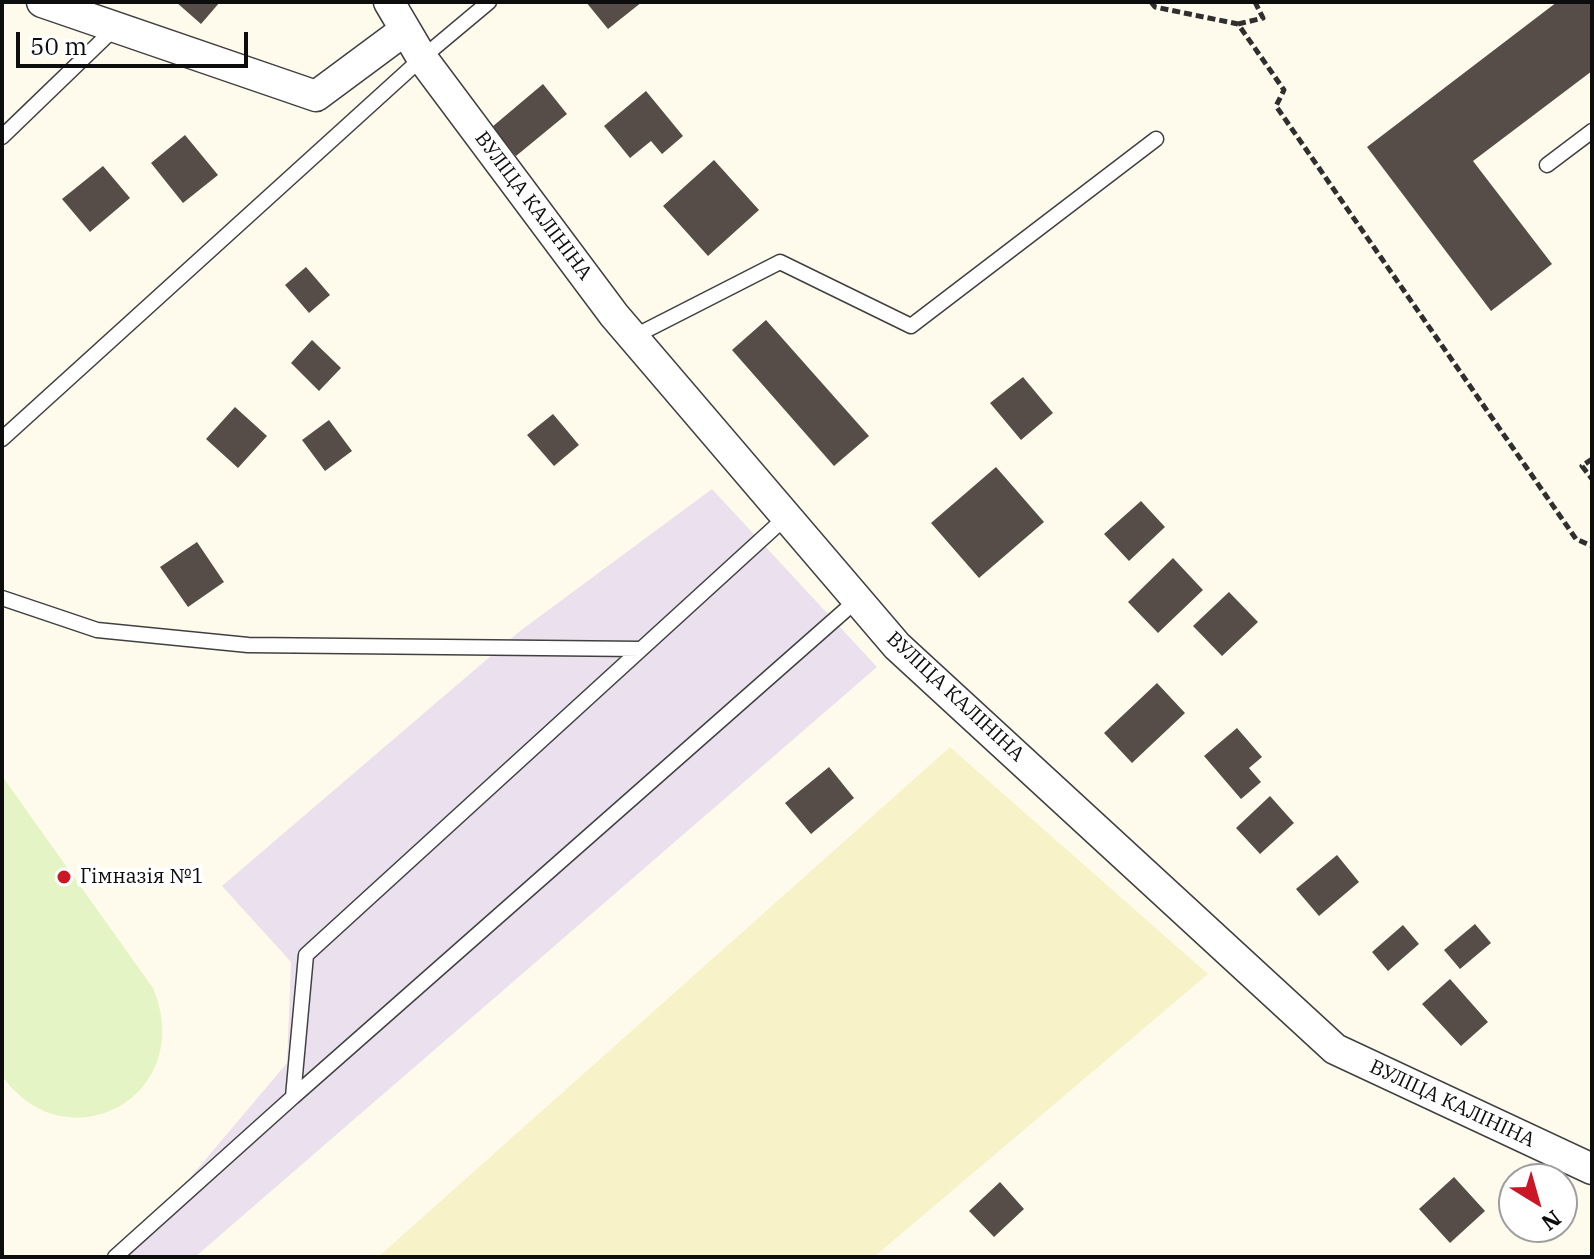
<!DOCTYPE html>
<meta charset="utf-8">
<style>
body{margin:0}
#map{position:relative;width:1594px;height:1259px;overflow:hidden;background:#fffbec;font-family:"IBM Plex Serif",serif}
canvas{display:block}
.frame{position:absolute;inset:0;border:4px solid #0d0d0d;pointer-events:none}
.north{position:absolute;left:1498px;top:1163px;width:80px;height:80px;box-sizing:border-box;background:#fff;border:2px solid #9e9e9e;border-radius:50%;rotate:143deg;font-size:22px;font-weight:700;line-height:32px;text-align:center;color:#0d0d0d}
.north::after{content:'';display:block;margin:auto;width:28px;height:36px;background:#ca1726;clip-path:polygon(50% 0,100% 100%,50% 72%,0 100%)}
.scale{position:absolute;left:16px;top:32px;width:232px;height:36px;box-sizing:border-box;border:4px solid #0d0d0d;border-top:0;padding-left:10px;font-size:24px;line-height:28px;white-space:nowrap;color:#0d0d0d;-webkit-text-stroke:6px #fff;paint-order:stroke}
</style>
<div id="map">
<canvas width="1594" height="1259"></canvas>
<div class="frame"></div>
<div class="north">N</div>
<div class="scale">50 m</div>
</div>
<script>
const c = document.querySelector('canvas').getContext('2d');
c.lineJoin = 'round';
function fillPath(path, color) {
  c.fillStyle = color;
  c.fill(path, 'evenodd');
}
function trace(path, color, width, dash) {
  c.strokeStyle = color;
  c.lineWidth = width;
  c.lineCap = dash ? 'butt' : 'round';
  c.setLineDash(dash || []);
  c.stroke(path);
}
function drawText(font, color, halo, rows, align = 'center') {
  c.font = font + ' "IBM Plex Serif",serif';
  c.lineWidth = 8;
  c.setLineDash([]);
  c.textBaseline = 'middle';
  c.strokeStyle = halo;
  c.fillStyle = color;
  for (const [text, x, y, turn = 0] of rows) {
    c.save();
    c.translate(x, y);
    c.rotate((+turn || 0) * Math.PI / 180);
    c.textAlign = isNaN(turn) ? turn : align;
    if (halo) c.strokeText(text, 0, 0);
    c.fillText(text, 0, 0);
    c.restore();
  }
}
fillPath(new Path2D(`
 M712 489 877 667 195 1257H123L287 1063 291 962 222 886 520 631Z`), '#ebe0ed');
fillPath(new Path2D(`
 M950 747 1208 974 874 1257H378Z`), '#f8f2c9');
fillPath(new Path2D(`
 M2 776 153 988C198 1096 67 1167 2 1076Z`), '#e5f4c4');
fillPath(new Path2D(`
 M176 2H220L201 24Z
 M586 2H642L608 29Z
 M1557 2H1592V71L1473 161 1552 264 1491 311 1367 147Z
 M543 84 567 114 516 156 492 127Z
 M646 91 683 136 662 154 651 141 630 158 604 126Z
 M185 135 218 175 183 203 151 163Z
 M714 160 759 210 708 256 663 206Z
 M103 166 130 198 90 232 62 199Z
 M306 267 330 295 309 313 285 285Z
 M766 320 869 436 834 466 732 350Z
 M312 340 341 368 319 391 291 363Z
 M1023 377 1053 413 1021 440 990 403Z
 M235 407 267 436 238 468 206 439Z
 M553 414 579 445 554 466 527 435Z
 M329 420 352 451 325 471 302 440Z
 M996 467 1044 522 979 578 931 523Z
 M1141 501 1165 527 1129 561 1104 534Z
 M197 542 224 582 188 607 160 567Z
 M1173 558 1203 590 1158 633 1128 602Z
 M1229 592 1258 622 1222 656 1193 626Z
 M1157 683 1185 713 1132 763 1104 733Z
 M1237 728 1262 757 1249 768 1261 782 1241 799 1204 756Z
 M829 767 854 798 811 834 785 803Z
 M1270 796 1294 823 1260 854 1236 828Z
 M1337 855 1359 882 1319 916 1296 889Z
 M1475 924 1491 943 1460 969 1444 950Z
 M1403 925 1419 944 1388 971 1372 952Z
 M1450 979 1488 1022 1461 1046 1422 1004Z
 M1454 1177 1485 1211 1450 1243 1419 1209Z
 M1000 1182 1024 1209 994 1237 969 1211Z`), '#564d48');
const service = new Path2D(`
 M2 137 116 27
 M1547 165 1592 131
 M633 337 780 262 911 326 1156 139
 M2 439 422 58 489 2
 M2 598 97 630 248 645 640 649
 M293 1097 858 599
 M115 1257 293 1097 306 955 786 517`);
const minor = new Path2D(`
 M42 2 316 96 405 30
 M389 2 422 58 614 315 897 646 1335 1049 1592 1169`);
trace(service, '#404040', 17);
trace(minor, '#404040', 33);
trace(new Path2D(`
 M1151 2 1155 7 1238 24 1284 90 1276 106 1576 539 1592 546
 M1238 24 1263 18 1255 2
 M1592 459 1582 466 1592 479`), '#2f2f2f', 5, [8, 4]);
trace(service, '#fff', 14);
trace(minor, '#fff', 30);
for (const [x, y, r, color] of [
 [64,877,8,"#ca1726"]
]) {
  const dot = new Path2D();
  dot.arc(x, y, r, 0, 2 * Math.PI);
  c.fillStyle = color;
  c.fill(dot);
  trace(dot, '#fff', 3);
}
drawText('20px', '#0d0d0d', '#fff', [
 ["ВУЛІЦА КАЛІНІНА",533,206,53],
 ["ВУЛІЦА КАЛІНІНА",955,697,43],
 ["ВУЛІЦА КАЛІНІНА",1452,1104,25]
]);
drawText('20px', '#0d0d0d', '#fff', [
 ["Гімназія №1",80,877]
], 'left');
</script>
